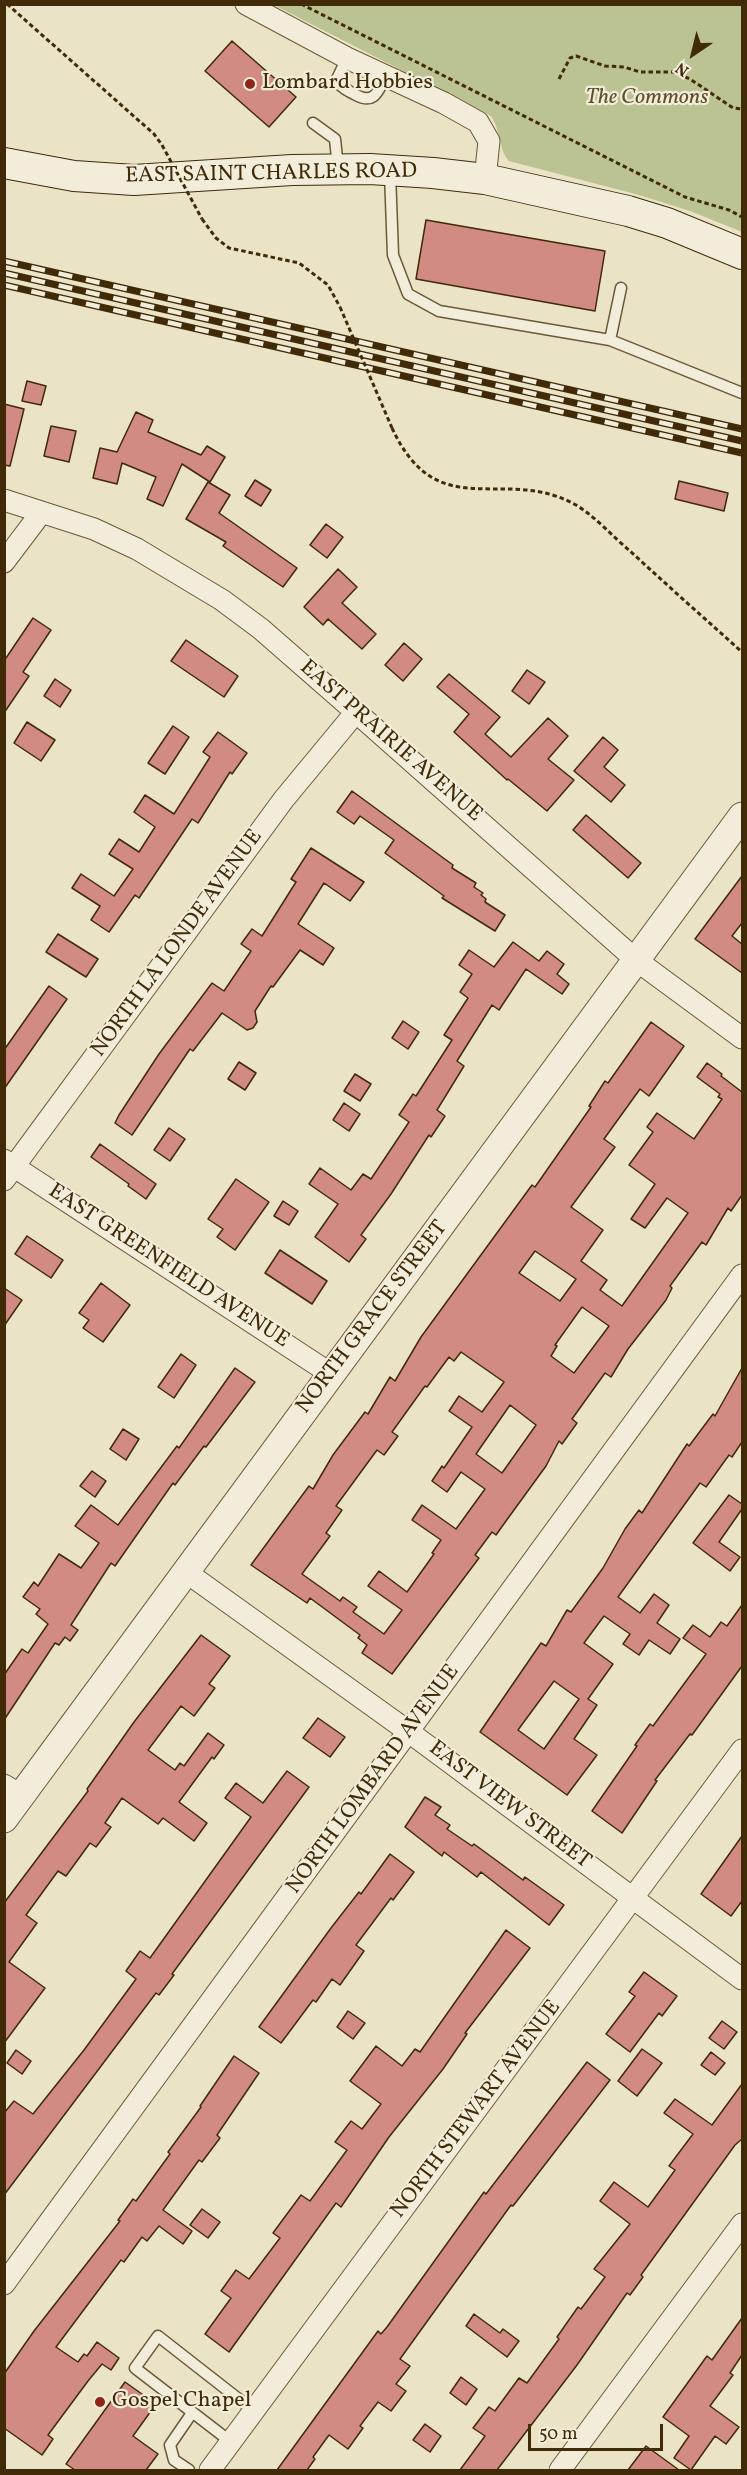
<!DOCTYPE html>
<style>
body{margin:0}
#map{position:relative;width:747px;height:2475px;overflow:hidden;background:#ebe3c6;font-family:Vollkorn,serif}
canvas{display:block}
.frame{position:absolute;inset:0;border:6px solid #402a07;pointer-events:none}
.north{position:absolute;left:663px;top:24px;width:60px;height:60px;-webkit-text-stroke:4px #f2edda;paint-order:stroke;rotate:215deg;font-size:16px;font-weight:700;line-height:24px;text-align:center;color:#402a07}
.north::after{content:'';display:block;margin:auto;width:21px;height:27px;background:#402a07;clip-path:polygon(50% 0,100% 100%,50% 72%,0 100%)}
.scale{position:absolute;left:528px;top:2424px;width:135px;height:27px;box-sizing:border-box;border:3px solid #402a07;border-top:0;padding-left:8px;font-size:18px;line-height:21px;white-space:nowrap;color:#402a07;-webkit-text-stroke:4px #f2edda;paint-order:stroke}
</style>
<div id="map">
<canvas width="747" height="2475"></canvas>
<div class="frame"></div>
<div class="north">N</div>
<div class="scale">50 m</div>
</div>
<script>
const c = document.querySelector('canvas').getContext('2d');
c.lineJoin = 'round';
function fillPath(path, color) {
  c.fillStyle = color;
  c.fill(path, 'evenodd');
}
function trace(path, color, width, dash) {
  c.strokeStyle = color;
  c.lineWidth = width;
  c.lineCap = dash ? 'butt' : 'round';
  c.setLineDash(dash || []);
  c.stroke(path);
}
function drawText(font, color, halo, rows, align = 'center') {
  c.font = font + ' Vollkorn,serif';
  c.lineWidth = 4.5;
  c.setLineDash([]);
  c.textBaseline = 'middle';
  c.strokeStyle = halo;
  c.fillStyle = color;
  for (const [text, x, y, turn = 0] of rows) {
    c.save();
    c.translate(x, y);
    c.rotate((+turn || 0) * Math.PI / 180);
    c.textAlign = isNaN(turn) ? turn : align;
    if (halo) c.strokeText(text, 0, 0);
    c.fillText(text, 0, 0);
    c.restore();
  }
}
fillPath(new Path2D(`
 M274 5H742V232L690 211 639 195 509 161C498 149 501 130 491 116Z`), '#bcc392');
const building = new Path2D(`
 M232 41 296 97 269 127 205 71Z
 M426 220 605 251 595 311 416 279Z
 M27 381 46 386 41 405 22 401Z
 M4 404 24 409 10 466 4 465Z
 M136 412 153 420 148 432 201 455 207 446 225 457 210 482 182 464 163 506 147 499 156 477 122 463 117 484 93 478 100 448 117 452Z
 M51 426 76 431 69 462 44 456Z
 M255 480 271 490 261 506 245 496Z
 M679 481 728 493 724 511 675 499Z
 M208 482 230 495 219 513 297 568 283 587 223 546 226 542 186 519Z
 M326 524 343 537 327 558 310 545Z
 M338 569 357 587 342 603 376 634 362 649 328 619 323 625 304 607Z
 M33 618 51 630 23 672 29 676 4 713V661Z
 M186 640 238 676 224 697 171 661Z
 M404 643 422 659 403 681 385 665Z
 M527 670 545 682 529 704 512 691Z
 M449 674 500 717 485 734 511 757 548 718 568 736 548 759 574 780 547 811 508 779 507 780 454 732 469 714 437 687Z
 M55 679 71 690 60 707 44 696Z
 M27 722 55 740 41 761 14 743Z
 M173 726 189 737 165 774 148 763Z
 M218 732 247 753 232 774 230 772 198 823 192 819 139 898 135 895 109 932 91 920 100 906 72 888 81 874 114 896 133 869 109 854 119 839 139 852 155 827 134 812 145 795 174 814 210 757 203 752Z
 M603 737 618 750 604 767 625 785 611 802 574 771Z
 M352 791 453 865 452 868 476 883 474 887 483 893 481 895 486 899 485 902 505 915 495 931 442 898 444 896 385 853 394 840 360 816 354 824 337 812Z
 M586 815 641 863 628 878 573 830Z
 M311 848 364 882 350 901 324 883 298 924 334 948 323 965 300 950 273 987 271 986 255 1011 257 1022 253 1028 247 1030 222 1013 193 1051 190 1049 132 1135 115 1123 119 1115 159 1054 212 983 224 991 251 951 241 944 252 929 262 936 296 882 291 879Z
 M742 876V923L732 936 742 944V973L695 939Z
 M58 934 98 959 86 977 46 952Z
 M513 942 539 961 547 951 564 964 557 974 569 984 562 994 526 969 499 1010 492 1005 457 1061 464 1066 437 1110 445 1116 431 1137 429 1135 391 1194 361 1235 366 1239 349 1262 315 1237 338 1204 309 1184 320 1168 351 1190 363 1174 371 1179 409 1122 399 1115 413 1094 416 1096 452 1040 444 1035 468 998 460 992 472 974 459 965 469 950 494 967Z
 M49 986 67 999 4 1089V1050Z
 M403 1021 419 1032 408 1049 392 1038Z
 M651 1022 684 1046 649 1096 640 1089 604 1139 615 1147 571 1207 603 1230 581 1261 607 1280 600 1290 622 1306 688 1213 667 1198 645 1228 631 1219 655 1184 629 1165 653 1132 647 1127 657 1113 694 1139 722 1099 718 1097 720 1094 697 1077 707 1063 722 1074 721 1076 742 1092V1195L731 1211 728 1208 706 1245 702 1242 670 1286 672 1288 666 1300 628 1349 611 1377 605 1373 572 1419 577 1423 562 1444 559 1441 546 1466 506 1521 496 1535 492 1532 475 1555 479 1558 392 1674 362 1653 367 1645 358 1638 360 1635 310 1598 307 1603 251 1565 309 1486 313 1489 333 1455 365 1412 368 1414 390 1377 395 1381 421 1337 532 1185 535 1187 591 1107 589 1106 605 1081 608 1083ZM535 1251 576 1279 560 1301 519 1273ZM582 1307 609 1326 574 1373 551 1356 557 1346 555 1345ZM461 1352 504 1382 482 1412 459 1396 449 1411 472 1427 444 1468 442 1466 432 1481 447 1492 461 1472 485 1489 456 1529 422 1505 412 1520 441 1540 432 1553 434 1554 407 1592 379 1571 368 1586 402 1610 384 1634 353 1612 357 1607 343 1597 340 1601 302 1574 330 1536 326 1533 342 1510 336 1506 377 1450 384 1455 398 1436 392 1432 425 1386 427 1387 449 1357 454 1361ZM510 1405 536 1425 502 1473 476 1454Z
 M239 1062 256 1073 245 1090 228 1079Z
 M355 1074 371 1084 360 1101 344 1091Z
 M344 1103 360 1114 349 1131 333 1120Z
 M169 1128 185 1139 170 1161 154 1150Z
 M100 1144 156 1184 146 1199 128 1186 129 1184 91 1157Z
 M236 1179 269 1202 235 1250 217 1237 223 1229 208 1219Z
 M283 1201 298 1211 289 1225 274 1216Z
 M27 1236 63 1260 51 1278 15 1254Z
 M280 1250 327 1281 312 1304 265 1273Z
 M101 1283 130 1305 103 1342 83 1328 89 1320 79 1313Z
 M4 1288 22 1300 4 1326Z
 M181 1354 196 1365 174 1398 158 1387Z
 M235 1368 255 1382 206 1447 204 1446 175 1485 173 1483 115 1566 111 1563 71 1625 78 1630 70 1641 65 1637 59 1645 55 1643 4 1720V1675L22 1649 28 1653 48 1624 36 1614 40 1609 23 1597 34 1582 38 1586 59 1554 81 1568 99 1543 75 1526 91 1505 118 1525 177 1446 179 1448Z
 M742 1368V1442L732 1457 729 1455 706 1487 700 1483 618 1597 640 1613 654 1594 669 1605 657 1623 680 1639 670 1654 649 1640 639 1655 623 1644 630 1634 604 1616 584 1643 613 1664 588 1699 597 1705 574 1739 597 1755 567 1795 480 1732 541 1643 546 1646 567 1610 571 1612 603 1568 625 1529 639 1510 642 1513 687 1444 689 1446 713 1414 715 1416ZM554 1681 579 1699 544 1749 518 1730Z
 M123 1429 139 1439 126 1460 110 1449Z
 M92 1471 106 1481 95 1497 80 1486Z
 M729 1495 742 1504V1509L719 1542 740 1557 730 1571 693 1543Z
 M742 1605V1666L692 1735 690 1734 655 1780 657 1781 622 1833 592 1811 637 1746 635 1745 650 1724 653 1726 706 1654 683 1638 693 1625 710 1637 721 1622 727 1626Z
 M201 1635 230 1656 209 1684 215 1688 194 1716 181 1706 148 1750 175 1770 180 1763 184 1766 208 1733 224 1745 214 1759 212 1757 179 1802 207 1823 194 1841 163 1818 158 1824 122 1798 105 1823 111 1827 96 1847 90 1843 66 1876 58 1871 26 1915 37 1923 9 1962 45 1988 4 2043V1903L88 1791 87 1789 134 1722Z
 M318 1718 345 1737 330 1757 303 1738Z
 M287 1771 309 1787 172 1974 174 1975 159 1995 156 1993 4 2195V2113L14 2101 33 2114 84 2050 136 1979 126 1971 140 1951 150 1958 251 1817 225 1798 236 1783 263 1803Z
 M425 1797 441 1807 435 1815 450 1825 447 1829 472 1846 474 1844 523 1880 525 1877 564 1905 549 1925 481 1872 477 1877 444 1852 442 1856 405 1827Z
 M742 1836V1901L731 1916 701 1894Z
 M390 1854 414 1872 393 1900 391 1898 356 1945 364 1951 340 1985 332 1979 316 2002 313 2000 281 2043 259 2027 331 1928 359 1892 361 1894Z
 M506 1930 530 1948 465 2033 467 2034 443 2069 389 2137 341 2207 336 2203 229 2352 205 2334 231 2298 221 2291 236 2270 249 2279 280 2238 273 2233 301 2195 310 2201 347 2150 335 2142 351 2121 362 2129 381 2104 350 2081 376 2046 402 2066 415 2049 420 2052Z
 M644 1972 677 1996 662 2016 659 2013 630 2052 606 2034 635 1996 629 1992Z
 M348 2011 365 2023 353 2039 337 2027Z
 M722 2021 737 2032 724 2049 709 2038Z
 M642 2049 662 2063 637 2096 618 2081Z
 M16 2050 31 2061 22 2074 7 2063Z
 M711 2052 725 2063 715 2075 701 2065Z
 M234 2056 259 2073 217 2135 220 2138 202 2162 199 2160 163 2210 192 2231 183 2244 159 2226 147 2241 142 2237 124 2262 121 2260 56 2347 78 2362 84 2354 87 2356 97 2342 119 2358 111 2370 102 2364 88 2381 48 2435 53 2439 42 2455 4 2428V2374L34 2331 120 2221 118 2220 133 2199 136 2201 170 2154 168 2152 201 2107 200 2106Z
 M587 2062 610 2080 513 2206 511 2205 400 2359 410 2366 396 2384 406 2391 391 2411 378 2402 360 2426 363 2428 348 2449 329 2435 313 2457 315 2459 307 2470H277L378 2331 381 2334 387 2327 484 2192 486 2194Z
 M742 2084V2139L735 2145 641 2275 643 2277 630 2295 627 2293 577 2365 497 2470H460L485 2436 473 2428 489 2407 495 2411 519 2378 527 2383 559 2339 557 2337 578 2307 581 2309 605 2277 594 2269 630 2224 600 2201 614 2182 648 2207 675 2170 669 2166 693 2134 664 2113 675 2099 712 2125Z
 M202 2209 220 2222 208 2238 190 2225Z
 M474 2314 500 2333 503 2329 519 2341 507 2357 466 2326Z
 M742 2318V2355L730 2373 733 2375 710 2406 739 2427 726 2444 715 2436 691 2470 674 2458 689 2436 663 2417 707 2356 712 2360Z
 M461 2377 477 2389 466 2405 450 2393Z
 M125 2382 156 2404 133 2436 158 2454 146 2470H75L66 2464Z
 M425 2424 441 2436 430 2452 413 2440Z
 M646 2446 679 2470H628Z`);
fillPath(building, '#d28b82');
trace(building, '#402a07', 1.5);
const service = new Path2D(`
 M347 58 336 81C342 88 348 91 356 95 375 105 378 91 386 76
 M313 123 335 139 338 168
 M390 173 393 255 408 294 439 311 610 340 621 288
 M610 340 742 393
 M231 2442 135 2368 158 2336 254 2411
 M189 2470 174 2460 170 2445 192 2413`);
const minor = new Path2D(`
 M246 4 347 58 444 103 478 122 489 141 485 179
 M4 500 94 529 137 549 222 600 261 629 356 712 636 960 742 1038
 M4 562 41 513
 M4 1160 331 1374
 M4 1180 284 799 356 712
 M186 1572 409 1732 742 1979
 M4 1785 22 1796
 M4 2284 742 1275
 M210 2470 742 1750
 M560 2470 742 2224`);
const tertiary = new Path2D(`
 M4 1819 742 816`);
const secondary = new Path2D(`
 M4 163 74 176 134 180 292 170 370 169 433 173 485 179 628 211 667 223 742 254`);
trace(service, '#6b5837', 13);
trace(minor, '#6b5837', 23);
trace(tertiary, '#6b5837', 29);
trace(secondary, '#402a07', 32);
trace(new Path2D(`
 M7 4 154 134 162 145
 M301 4 685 197 729 210 742 217
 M559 79 570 58 576 56 605 66 624 67 640 72H674L690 79 733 108 742 109
 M202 219 216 238 229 248 299 263 328 285 340 307
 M392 428C438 527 503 465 574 504 593 514 613 537 630 551 667 585 705 619 742 652`), '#402a07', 3, [4.5, 3]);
trace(service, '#f2edda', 10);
trace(minor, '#f2edda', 21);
trace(tertiary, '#f2edda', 27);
trace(secondary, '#f2edda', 30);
const rail = new Path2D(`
 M4 261 742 429
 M4 273 742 441
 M4 285 742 453`);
trace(rail, '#402a07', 7);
trace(rail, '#f2edda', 4.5, [14]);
trace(new Path2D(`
 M162 145 202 219
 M340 307 392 428`), '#402a07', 3, [4.5, 3]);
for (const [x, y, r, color] of [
 [250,84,6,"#8f2418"],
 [100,2402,6,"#8f2418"]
]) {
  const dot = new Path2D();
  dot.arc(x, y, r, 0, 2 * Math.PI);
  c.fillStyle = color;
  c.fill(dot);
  trace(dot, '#f2edda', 2);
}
drawText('22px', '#402a07', '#f2edda', [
 ["Lombard Hobbies",262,84],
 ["Gospel Chapel",112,2402]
], 'left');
drawText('italic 22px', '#5f502a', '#f2edda', [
 ["The Commons",647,99]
]);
drawText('22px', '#402a07', '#f2edda', [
 ["EAST SAINT CHARLES ROAD",271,175,-1],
 ["EAST PRAIRIE AVENUE",390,742,41],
 ["NORTH LA LONDE AVENUE",178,944,-54],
 ["EAST GREENFIELD AVENUE",168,1267,33],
 ["NORTH GRACE STREET",373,1318,-53],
 ["NORTH LOMBARD AVENUE",374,1780,-54],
 ["EAST VIEW STREET",509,1806,37],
 ["NORTH STEWART AVENUE",477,2110,-53]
]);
</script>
